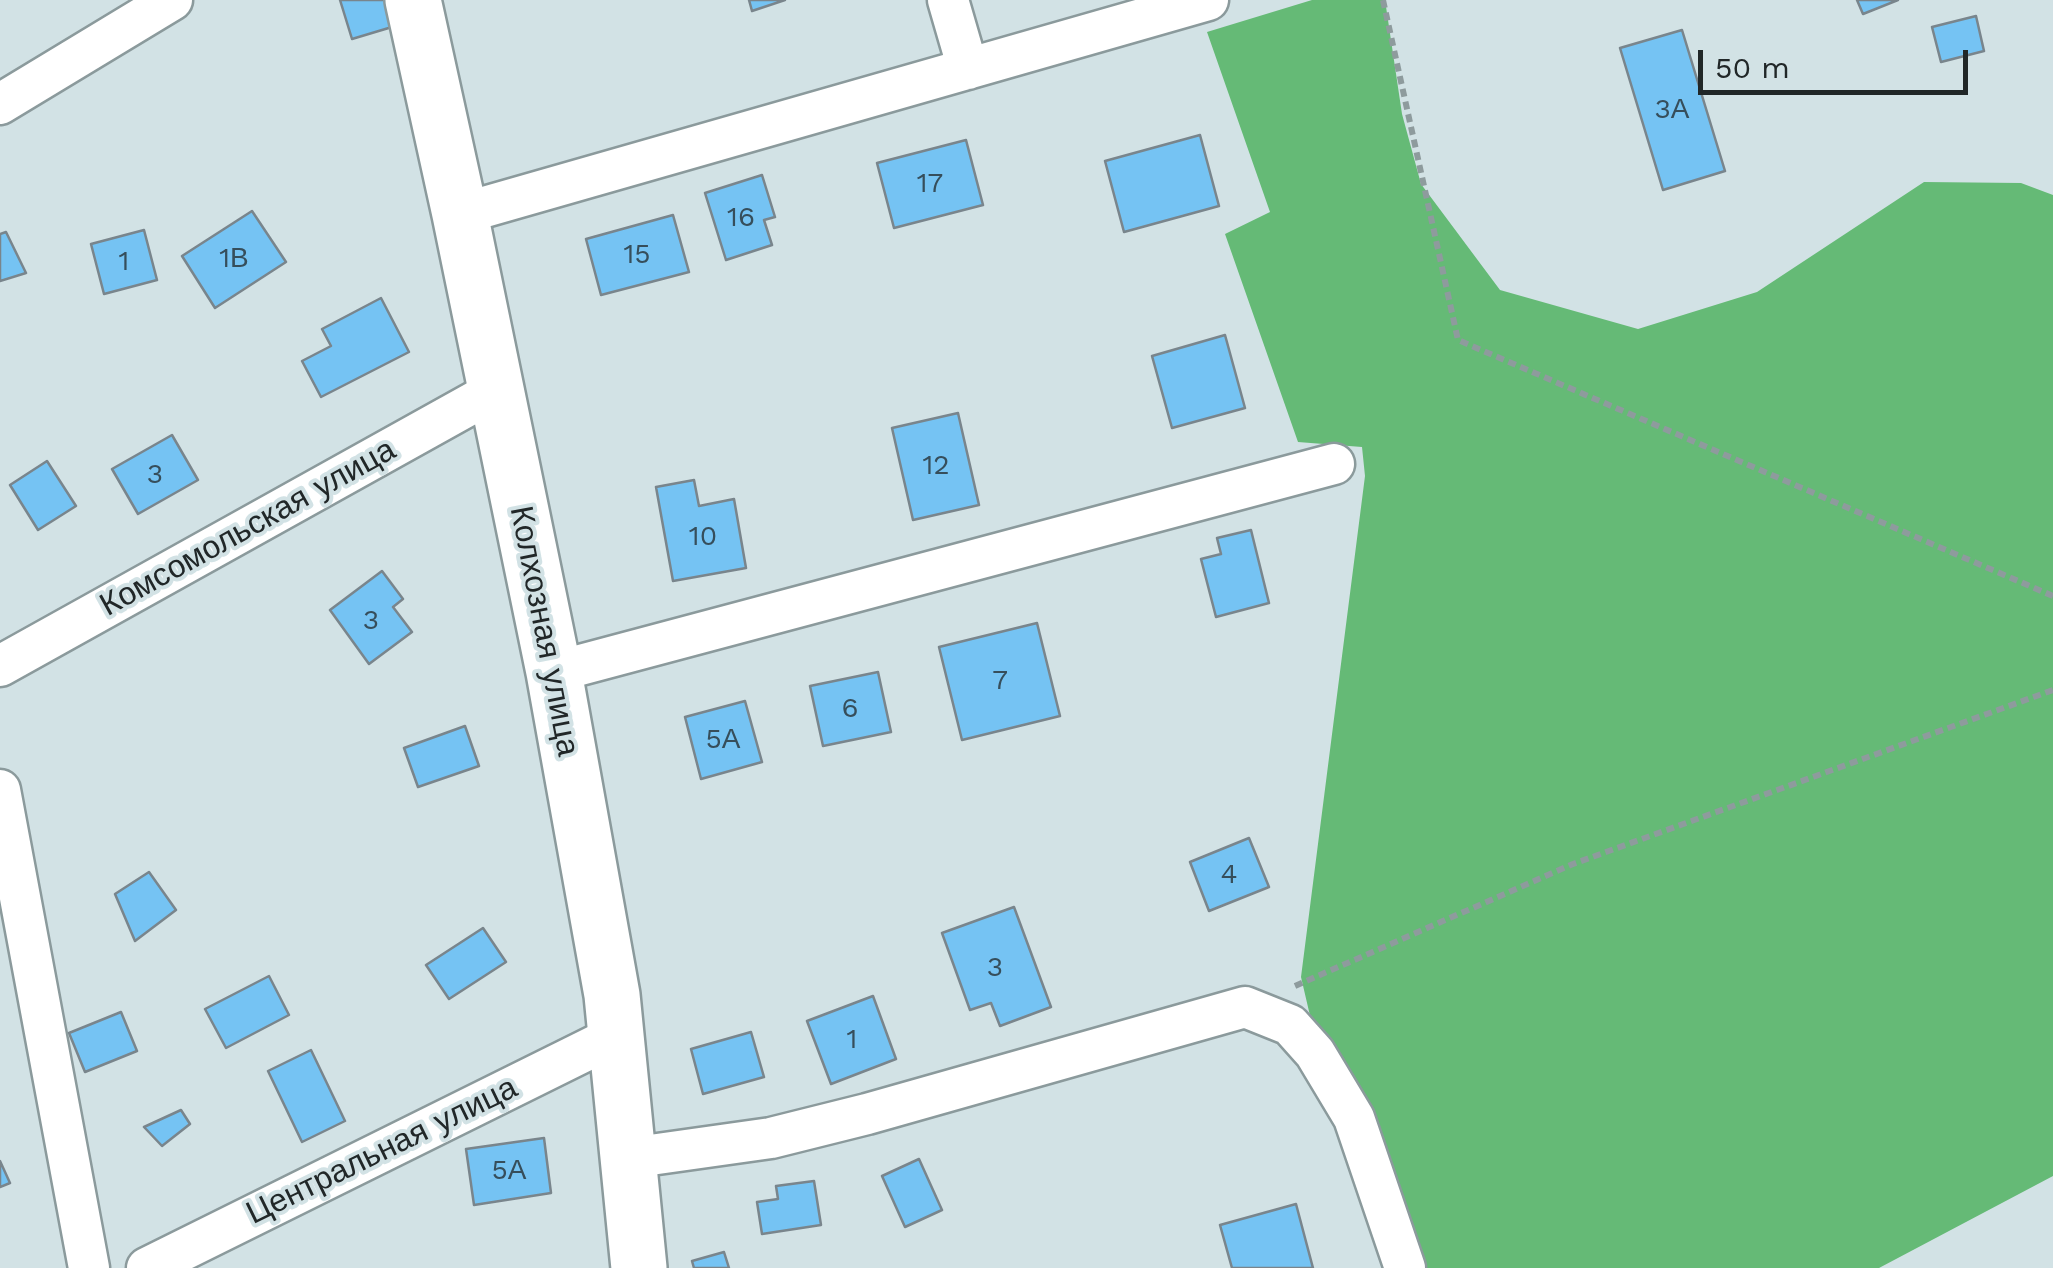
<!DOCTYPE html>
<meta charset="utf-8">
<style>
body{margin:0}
#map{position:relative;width:2053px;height:1268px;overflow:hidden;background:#d2e2e5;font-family:"Work Sans",sans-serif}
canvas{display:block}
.scale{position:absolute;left:1698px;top:50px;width:270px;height:45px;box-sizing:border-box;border:5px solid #212728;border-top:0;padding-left:12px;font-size:30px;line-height:35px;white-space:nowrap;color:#212728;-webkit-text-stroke:8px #d2e2e5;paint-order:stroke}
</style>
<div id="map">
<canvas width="2053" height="1268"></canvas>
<div class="scale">50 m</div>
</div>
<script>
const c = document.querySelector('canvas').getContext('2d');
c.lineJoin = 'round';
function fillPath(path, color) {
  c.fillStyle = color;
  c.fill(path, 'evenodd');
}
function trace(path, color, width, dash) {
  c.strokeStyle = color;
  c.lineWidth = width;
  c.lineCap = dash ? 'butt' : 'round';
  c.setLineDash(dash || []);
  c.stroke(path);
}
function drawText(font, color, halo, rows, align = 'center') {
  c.font = font + ' "Work Sans",sans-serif';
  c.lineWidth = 8;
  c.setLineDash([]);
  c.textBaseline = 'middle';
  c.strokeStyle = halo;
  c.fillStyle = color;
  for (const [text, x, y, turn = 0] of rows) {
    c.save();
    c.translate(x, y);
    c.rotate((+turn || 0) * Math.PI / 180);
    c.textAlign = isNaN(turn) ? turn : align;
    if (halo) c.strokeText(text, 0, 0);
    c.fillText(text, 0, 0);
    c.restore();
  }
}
fillPath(new Path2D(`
 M1312 0H1385L1402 114 1421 184 1500 290 1638 329 1757 292 1924 182 2021 183 2053 195V1176L1879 1268H1424L1311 1020 1301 977 1365 476 1362 447 1298 442 1225 234 1270 212 1207 32Z`), '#65ba76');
const building = new Path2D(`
 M340 0H395L402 24 352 39Z
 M749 0H785L752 11Z
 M1857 0H1898L1863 14Z
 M1976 16 1984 51 1941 62 1932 27Z
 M1682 30 1725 171 1663 190 1620 48Z
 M1200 135 1219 206 1124 232 1105 161Z
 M966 140 983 205 894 228 877 163Z
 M762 175 775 217 764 220 772 245 726 260 705 193Z
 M252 211 286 262 215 308 182 256Z
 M673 215 689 272 601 295 586 239Z
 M144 230 157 280 104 294 91 244Z
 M6 232 26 273 0 281V234Z
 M381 298 409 352 321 397 302 361 331 346 322 329Z
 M1225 335 1245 408 1172 428 1152 356Z
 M958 413 979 505 913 520 892 428Z
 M172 435 198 480 138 514 112 469Z
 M47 461 76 506 38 530 10 485Z
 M694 480 699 506 734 499 746 568 673 581 656 487Z
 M1251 530 1269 603 1216 617 1201 559 1221 554 1217 538Z
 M382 571 403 599 393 607 412 632 369 664 330 610Z
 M1037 623 1060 716 962 740 939 647Z
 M878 672 891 732 823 746 810 686Z
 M745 701 762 762 701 779 685 717Z
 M465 726 479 766 418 787 404 748Z
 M1249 838 1269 887 1209 911 1190 862Z
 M149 872 176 910 135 941 115 894Z
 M1014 907 1051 1007 1000 1026 991 1003 970 1010 942 933Z
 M483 928 506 962 449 999 426 965Z
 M269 976 289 1015 226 1048 205 1009Z
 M873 996 896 1059 831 1084 807 1021Z
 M121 1012 137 1051 85 1072 69 1033Z
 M751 1032 764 1077 703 1094 691 1049Z
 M311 1050 345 1121 302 1142 268 1071Z
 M181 1110 190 1124 162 1146 144 1127Z
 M544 1138 551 1193 474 1205 466 1149Z
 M919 1159 942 1210 905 1227 882 1176Z
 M0 1161 10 1183 0 1187Z
 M814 1181 821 1225 762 1234 757 1202 778 1199 776 1186Z
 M1296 1204 1313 1268H1232L1220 1225Z
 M724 1252 729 1268H694L692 1261Z`);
fillPath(building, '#75c3f3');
trace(building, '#79858c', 2.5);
const street = new Path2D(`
 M948 0 968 69
 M0 104 172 0
 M460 214 1208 0
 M0 666 496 390
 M554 672 1334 464
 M0 790 89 1268
 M629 1158 771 1138 867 1114 1245 1007 1290 1025 1315 1053 1354 1118 1405 1268
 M147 1268 617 1035`);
const secondary = new Path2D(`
 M413 0 460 214 554 672 612 995 639 1268`);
trace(street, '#8b9a9c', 45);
trace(secondary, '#8b9a9c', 60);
trace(new Path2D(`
 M1383 0 1458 340 2053 596
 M1295 986 1573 864 2053 690`), '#8e9b9d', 6, [8, 5]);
trace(street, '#fff', 40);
trace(secondary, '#fff', 55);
drawText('28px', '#364e5b', null, [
 ["3А",1672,110],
 ["17",930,184],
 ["16",741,218],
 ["15",637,255],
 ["1В",234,259],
 ["1",124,262],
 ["12",936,466],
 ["3",155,475],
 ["10",703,537],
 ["3",371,621],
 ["7",1000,681],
 ["6",850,709],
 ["5А",723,740],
 ["4",1229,875],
 ["3",995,968],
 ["1",852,1040],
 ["5А",509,1171]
]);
drawText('32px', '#212728', '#d2e2e5', [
 ["Комсомольская улица",248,528,-29],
 ["Колхозная улица",544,631,79],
 ["Центральная улица",382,1151,-26]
]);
</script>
